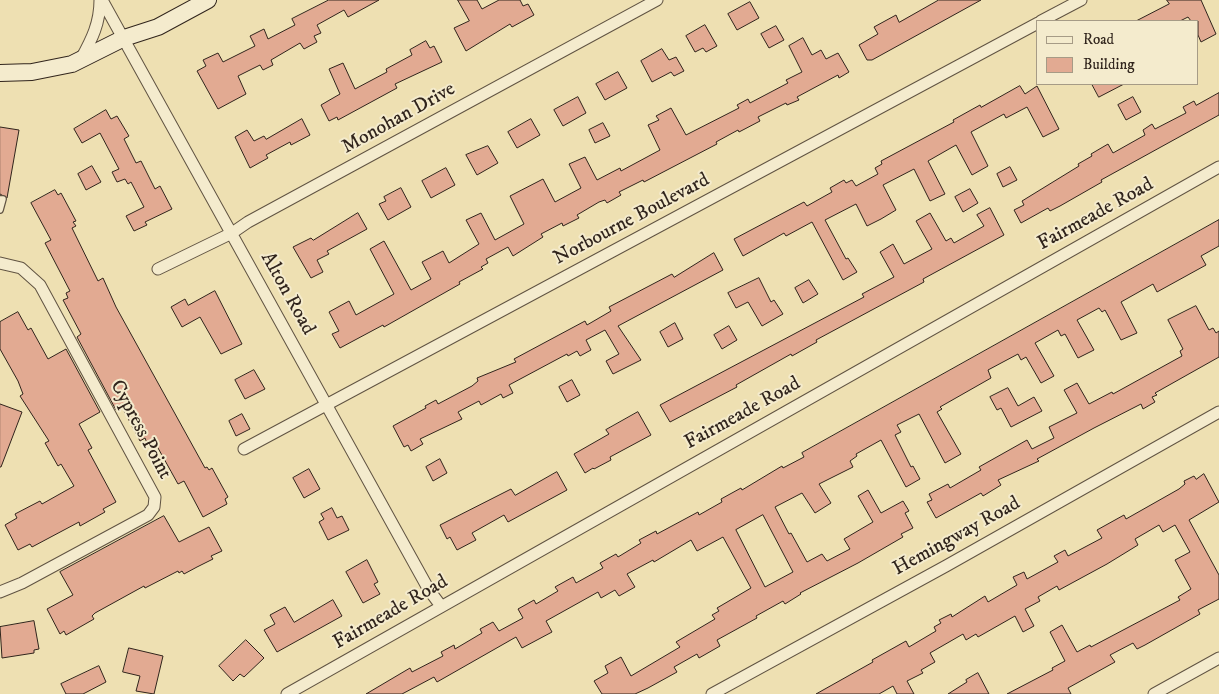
<!DOCTYPE html>
<style>
body{margin:0}
#map{position:relative;width:1219px;height:694px;overflow:hidden;background:#eee0b2;font-family:"IM FELL DW Pica",serif}
canvas{display:block}
.legend{position:absolute;left:1036px;top:20px;width:162px;height:65px;box-sizing:border-box;background:#f4ebcd;border:1px solid #a69b86;margin:0;padding:6px 9px;list-style:none;font-size:15px;color:#30241c}
.legend li{display:flex;align-items:center;gap:10px;height:25px}
.legend b{width:25px;border:1px solid #a69b86}
</style>
<div id="map">
<canvas width="1219" height="694"></canvas>
<ul class="legend">
<li><b style="height:6px;background:#f4ebcd"></b>Road</li>
<li><b style="height:14px;background:#e2aa92"></b>Building</li>
</ul>
</div>
<script>
const c = document.querySelector('canvas').getContext('2d');
c.lineJoin = 'round';
function fillPath(path, color) {
  c.fillStyle = color;
  c.fill(path, 'evenodd');
}
function trace(path, color, width, dash) {
  c.strokeStyle = color;
  c.lineWidth = width;
  c.lineCap = dash ? 'butt' : 'round';
  c.setLineDash(dash || []);
  c.stroke(path);
}
function drawText(font, color, halo, rows, align = 'center') {
  c.font = font + ' "IM FELL DW Pica",serif';
  c.lineWidth = 4;
  c.setLineDash([]);
  c.textBaseline = 'middle';
  c.strokeStyle = halo;
  c.fillStyle = color;
  for (const [text, x, y, turn = 0] of rows) {
    c.save();
    c.translate(x, y);
    c.rotate((+turn || 0) * Math.PI / 180);
    c.textAlign = isNaN(turn) ? turn : align;
    if (halo) c.strokeText(text, 0, 0);
    c.fillText(text, 0, 0);
    c.restore();
  }
}
const building = new Path2D(`
 M329 0H379L348 17 344 10 317 25 321 33 314 36 317 42 304 49 300 43 271 60 273 65 263 70 260 65 238 76 246 94 218 109 197 71 206 66 203 60 218 53 223 62 255 46 250 36 264 29 268 39 295 25 292 19Z
 M458 0H477L482 9 499 0H520L523 6 528 4 534 15 512 27 510 24 466 51 454 28 469 21Z
 M939 0H981L872 60H867L859 45 878 34 874 27 896 15 899 22Z
 M1167 0H1201L1216 34 1201 42 1198 35V21H1191L1188 17 1180 21H1136L1169 4Z
 M750 2 759 18 737 30 728 14Z
 M705 25 717 46 706 52 703 48 695 52 686 36Z
 M776 26 784 40 769 48 761 34Z
 M803 38 812 55 821 50 826 59 838 53 849 72 839 78 838 75 797 97 799 100 787 105 786 103 758 117 760 121 739 132 738 130 716 142 717 144 644 182 643 180 619 192 621 195 607 203 605 200 599 202 577 215 579 218 563 226 562 223 541 234 543 237 513 256 508 247 486 259 488 263 481 267 483 269 459 282 460 284 384 327 383 325 340 348 332 334 339 331 329 312 349 301 356 315 394 294 370 249 384 241 411 290 431 279 422 262 443 251 449 263 479 244 466 220 481 213 495 240 524 224 510 196 543 179 555 202 581 188 569 164 585 157 597 180 620 168 621 171 660 150 648 125 659 120 656 116 671 108 686 135 739 108 737 105 748 99 750 103 788 83 786 80 802 72 789 46Z
 M426 41 430 48 434 46 442 62 395 84 397 88 338 120 337 117 329 121 321 105 340 94 329 69 343 63 355 89 387 72 386 69 412 55 410 50Z
 M662 49 669 60 676 57 684 71 674 76 671 72 652 82 641 61Z
 M618 72 627 88 605 100 596 84Z
 M1092 84H1124L1099 97Z
 M1020 86 1025 94 1037 86 1059 129 1043 137 1027 107 1006 118 1004 114 971 132 988 166 972 175 956 145 928 161 945 194 930 201 914 169 883 185 896 210 881 219 867 226 856 204 825 220 846 259 848 258 857 272 843 280 812 222 786 236 784 233 743 256 734 239 804 202 807 206 832 192 830 188 844 180 846 183 852 180 856 186 878 174 875 168 882 164 881 161 954 122 953 120 980 105 981 107Z
 M1219 93V115L1101 180 1102 182 1060 206 1050 211 1048 208 1021 223 1014 210 1024 205 1022 201 1079 166 1078 164 1092 156 1091 154 1108 144 1113 153 1145 135 1143 130 1152 124 1155 129 1186 113 1183 107 1194 101 1196 105Z
 M578 97 586 113 563 126 554 110Z
 M1133 97 1141 112 1126 120 1118 105Z
 M106 110 111 119 117 116 129 136 124 139 136 163 141 161 155 189 160 186 172 209 145 222 147 225 134 231 126 216 144 207 131 182 128 184 125 179 117 182 112 172 119 169 100 133 82 143 74 129Z
 M302 119 310 135 291 145 290 142 266 155 268 158 250 168 235 137 247 130 254 141 264 136 266 139Z
 M531 119 540 135 517 148 508 132Z
 M603 123 610 136 595 143 589 130Z
 M0 127 19 130 7 198 0 194Z
 M488 146 498 163 477 175 466 155Z
 M92 166 101 182 86 190 78 174Z
 M1010 167 1017 180 1003 187 997 174Z
 M446 168 455 185 431 198 422 181Z
 M401 188 411 207 388 220 379 204 386 201 384 197Z
 M970 189 978 203 963 212 955 197Z
 M55 190 58 195 61 193 76 221 73 222 76 226 72 228 98 281 103 278 116 307 205 468 207 467 209 470 212 468 228 497 225 499 227 504 203 517 184 481 178 484 153 439 147 443 145 438 140 441 122 407 116 410 77 337 81 334 63 300 68 298 66 293 70 291 45 243 51 240 31 203Z
 M990 208 1004 235 923 279 924 282 816 340 817 342 792 356 791 354 736 385 737 387 670 422 660 405 864 297 862 294 894 277 880 252 893 244 904 264 932 249 916 221 930 213 946 241 951 238 954 243 984 226 977 215Z
 M358 213 367 229 327 251 329 254 317 260 323 272 311 278 293 247 311 238 313 240Z
 M1219 220V246L1201 256 1206 265 1157 292 1153 284 1121 302 1137 333 1121 340 1105 310 1102 312 1099 308 1077 320 1094 350 1078 358 1065 334 1061 336 1058 330 1035 343 1054 376 1041 383 1026 357 1021 360 1018 354 988 370 991 378 940 407 942 409 937 412 961 454 945 463 919 414 897 425 901 432 895 435 911 467 913 466 920 479 906 487 881 440 856 454 857 456 850 461 853 467 819 484 831 503 815 513 802 493 775 507 789 534 791 533 807 562 822 554 827 561 850 549 844 539 873 522 858 496 868 490 881 513 903 501 909 511 905 513 913 528 901 534 903 537 858 563 800 593 801 594 785 604 783 601 756 616 757 618 717 640 720 646 699 658 697 654 674 667 677 672 648 688 635 694H602L594 681 608 673 605 666 621 657 631 676 680 647 676 642 715 619 712 615 719 611 717 608 751 588 723 537 697 551 691 540 654 562 653 560 627 574 635 587 619 596 615 590 601 598 598 592 546 621 552 632 522 648 516 637 437 682 434 677 402 694H366L410 668 412 672 443 656 441 652 454 645 455 649 482 633 480 629 493 622 499 631 523 618 518 609 534 600 536 604 558 591 555 587 573 577 576 583 603 568 600 563 616 554 618 557 641 543 639 540 656 531 657 534 698 512 699 515 722 502 721 499 741 488 742 490 782 466 783 468 804 457 802 453ZM763 515 793 572 765 587 736 530Z
 M714 253 723 270 618 326 641 360 613 374 606 361 619 354 605 330 586 340 591 350 580 356 577 351 568 356 567 354 509 385 513 393 503 398 501 394 481 405 479 401 458 412 462 419 420 439 423 444 411 451 408 445 404 447 393 426 426 408 425 406 436 400 438 404 472 386 478 381 477 378 516 362 514 359 585 321 587 325 611 311 609 307 672 274 674 277Z
 M759 278 771 302 774 300 783 314 762 326 748 302 736 308 728 293Z
 M809 280 818 294 803 303 795 288Z
 M215 291 242 344 221 354 200 317 182 327 171 307 185 299 188 305Z
 M1196 306 1209 330 1213 328 1216 333 1219 331V357L1155 393 1157 395 1152 397 1155 402 1143 409 1141 404 1094 428 1037 459 1039 461 998 480 1001 485 983 496 981 493 936 518 927 502 932 500 929 494 948 484 950 488 981 470 979 467 1027 440 1032 449 1054 438 1049 427 1077 413 1064 390 1077 383 1089 404 1112 392 1113 394 1182 356 1180 351 1183 349 1168 320Z
 M18 312 28 330 31 328 48 359 66 349 100 412 79 424 92 448 88 450 116 502 103 509 105 512 80 526 79 522 32 547 30 544 18 550 5 525 17 518 15 514 40 501 42 504 74 486 61 464 58 466 45 443 49 441 20 396 23 394 18 381 0 349V322Z
 M675 323 683 339 668 347 660 332Z
 M729 326 737 340 722 349 714 335Z
 M254 370 265 389 245 399 235 380Z
 M572 380 580 395 567 402 559 387Z
 M1008 388 1018 406 1034 397 1042 411 1011 427 1001 408 997 410 990 397Z
 M0 404 22 412 1 467H0Z
 M638 412 651 435 610 457 611 460 594 469 593 468 585 473 574 454 609 434 606 430Z
 M242 414 250 429 236 436 229 421Z
 M440 459 447 473 433 481 426 467Z
 M309 469 320 489 304 498 293 478Z
 M557 472 567 490 508 522 504 515 472 533 476 540 457 550 450 537 447 539 440 525 511 489 515 495Z
 M1204 474 1219 502 1189 520 1219 575V599L1198 610 1200 614 1145 645 1137 649 1133 643 1110 655 1115 662 1068 688 1071 694H1007L1053 670 1052 668 1065 661 1050 632 1062 625 1077 652 1090 645 1091 647 1180 600 1178 597 1191 589 1175 560 1190 552 1175 525 1163 532 1159 525 1135 539 1138 545 1107 564 1059 590 1057 586 1038 597 1040 601 1025 609 1034 626 1023 632 1015 616 978 637 976 634 966 640 963 634 930 653 935 662 921 670 923 673 907 681 914 694H897L893 686 879 694H816L873 662 872 660 906 641 909 647 936 631 934 627 941 623 939 620 951 614 952 617 985 596 988 602 1017 585 1013 577 1024 572 1027 579 1058 562 1054 556 1065 550 1068 556 1102 538 1097 530 1124 515 1126 519 1179 489 1185 484 1184 481 1194 476 1196 479Z
 M332 508 337 518 342 516 349 530 328 540 319 522 324 519 321 514Z
 M164 516 179 542 209 527 222 551 211 556 213 559 197 567 184 574 182 571 179 573 178 571 145 588 144 586 95 613 92 616 94 619 66 635 64 631 60 634 47 609 73 595 60 572Z
 M367 560 378 582 374 584 380 594 363 603 346 572Z
 M333 600 342 616 277 652 264 630 275 624 270 615 285 607 294 622Z
 M34 621 39 649 34 650V653L2 658 0 627Z
 M246 640 264 658 244 677 240 674 233 681 219 666Z
 M129 648 163 656 154 694 136 691 140 676 123 672Z
 M99 666 106 682 83 694H66L61 684Z
 M978 673 989 694H948L967 682 966 680Z`);
fillPath(building, '#e2aa92');
trace(building, '#30241c', 1);
const lane = new Path2D(`
 M0 199H3L0 210`);
const street = new Path2D(`
 M102 0 429 590 441 606
 M1041 21 1081 0
 M81 59C92 39 100 23 100 0
 M0 263 21 268 40 285 155 497 154 507 148 515 22 583 0 592
 M158 269 232 233 248 222 657 0
 M244 449 1038 23
 M287 694 1219 167
 M712 694 946 566 1219 412
 M1154 694 1219 658`);
const secondary = new Path2D(`
 M0 73 32 72 72 64 124 38 158 27 208 0`);
trace(lane, '#605342', 8);
trace(street, '#605342', 13);
trace(secondary, '#30241c', 18);
trace(lane, '#f4ebcd', 5.5);
trace(street, '#f4ebcd', 11);
trace(secondary, '#f4ebcd', 16);
drawText('20px', '#30241c', '#f4ebcd', [
 ["Monohan Drive",399,119,-29],
 ["Fairmeade Road",1096,215,-29],
 ["Norbourne Boulevard",632,220,-28],
 ["Alton Road",287,294,61],
 ["Fairmeade Road",743,414,-29],
 ["Cypress Point",140,430,62],
 ["Hemingway Road",957,537,-29],
 ["Fairmeade Road",391,613,-30]
]);
</script>
